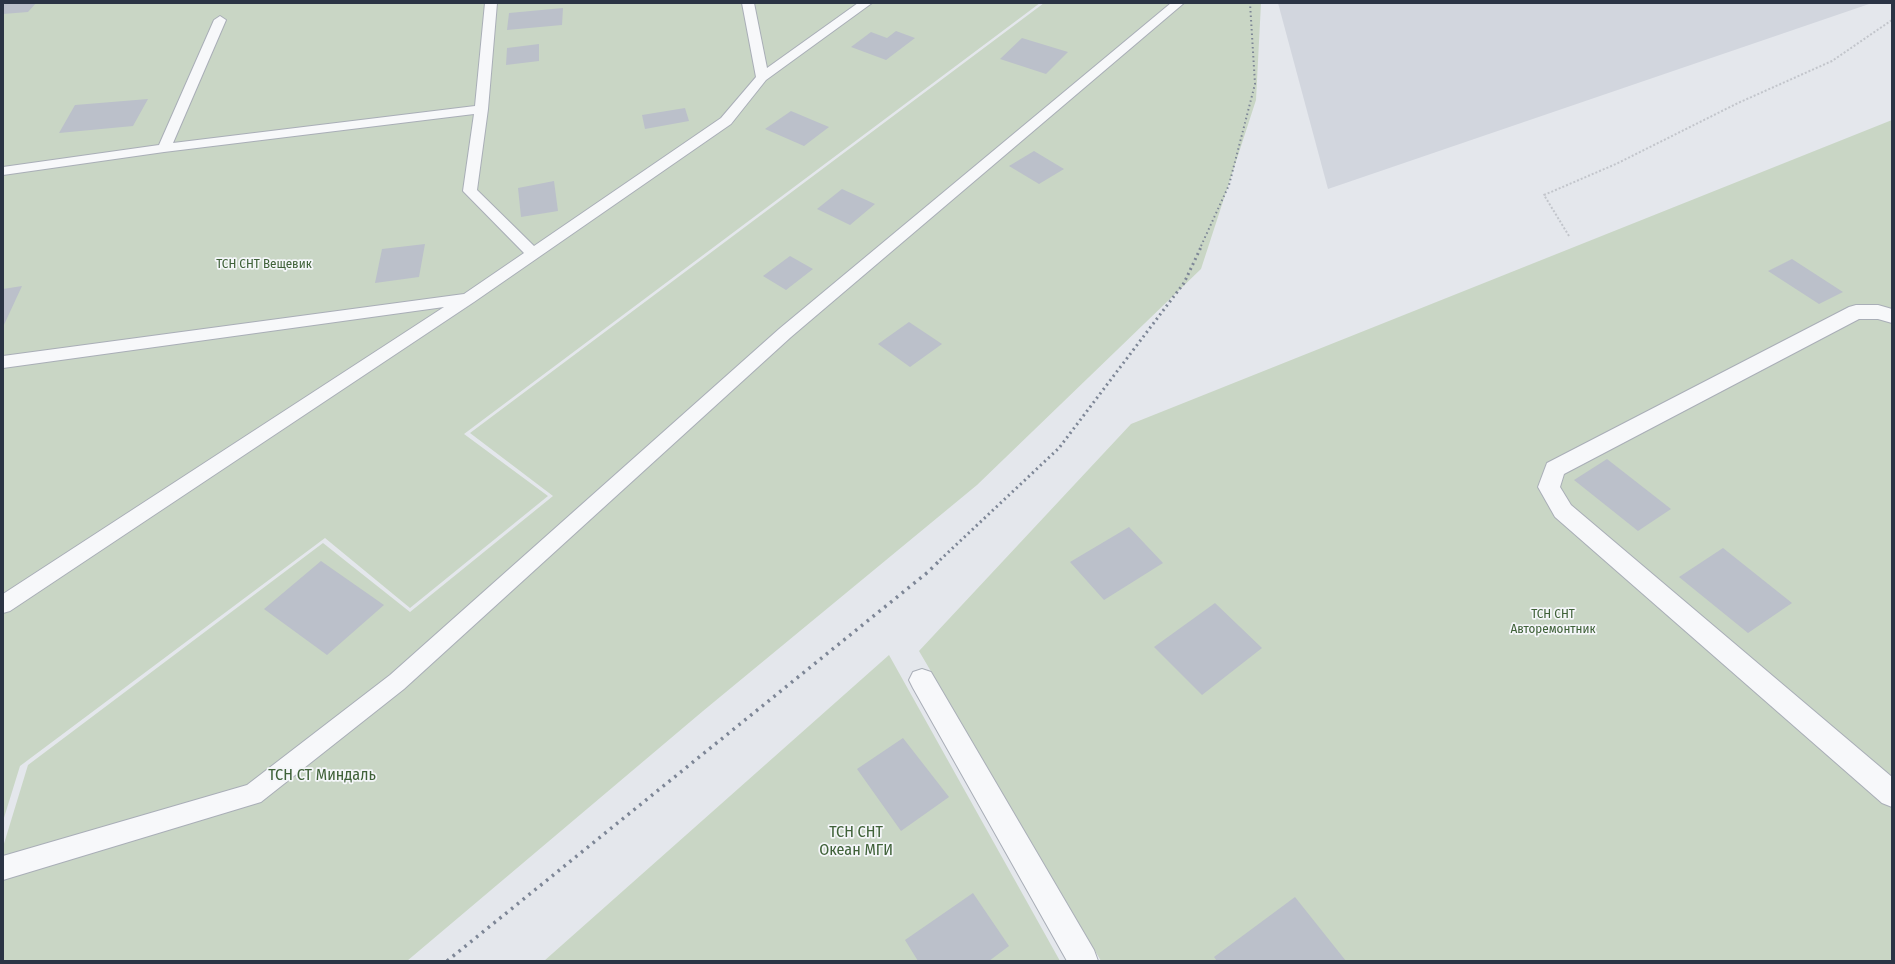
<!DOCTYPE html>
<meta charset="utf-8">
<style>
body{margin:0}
#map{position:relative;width:1895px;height:964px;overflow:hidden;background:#e4e7ec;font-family:"Fira Sans Condensed",sans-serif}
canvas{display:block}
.frame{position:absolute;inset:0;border:4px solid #2b3445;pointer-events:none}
</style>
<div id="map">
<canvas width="1895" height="964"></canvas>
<div class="frame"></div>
</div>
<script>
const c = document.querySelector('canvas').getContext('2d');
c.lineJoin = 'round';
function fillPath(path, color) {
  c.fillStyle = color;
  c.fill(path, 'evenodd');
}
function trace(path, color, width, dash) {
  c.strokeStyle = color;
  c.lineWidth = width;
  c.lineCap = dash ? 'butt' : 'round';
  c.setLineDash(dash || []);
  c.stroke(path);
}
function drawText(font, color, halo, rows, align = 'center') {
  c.font = font + ' "Fira Sans Condensed",sans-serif';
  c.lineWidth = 3.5;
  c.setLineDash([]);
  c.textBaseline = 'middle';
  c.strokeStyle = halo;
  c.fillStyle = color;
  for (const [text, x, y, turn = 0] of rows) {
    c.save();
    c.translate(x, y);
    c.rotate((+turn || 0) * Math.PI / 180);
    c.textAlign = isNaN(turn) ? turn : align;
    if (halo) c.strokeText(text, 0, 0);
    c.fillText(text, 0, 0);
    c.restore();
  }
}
fillPath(new Path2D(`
 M1278 3H1872L1328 189Z`), '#d2d6de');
fillPath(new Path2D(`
 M3 3H1040L464 434 548 496 410 608 325 538 20 766 3 821Z
 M1044 3H1261L1256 100 1201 269 977 485 703 711 407 961H3V847L28 765 323 543 410 612 553 496 470 433Z
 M1892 120V961H1101L919 651 1131 424Z
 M889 655 1060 961H544Z`), '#c9d6c5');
fillPath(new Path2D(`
 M3 3H36L28 12 3 14Z
 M563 8 562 25 507 30 509 13Z
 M896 31 915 38 886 60 851 47 871 32 887 38Z
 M1022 38 1068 52 1046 74 1000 59Z
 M539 44V61L506 65 507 48Z
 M148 99 133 126 59 133 75 105Z
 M685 108 689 121 645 129 642 115Z
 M791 111 829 127 804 146 765 129Z
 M1034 151 1064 169 1039 184 1009 166Z
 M554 181 558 211 521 217 518 188Z
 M842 189 875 204 850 225 817 209Z
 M425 244 419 277 375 283 382 249Z
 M790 256 813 269 786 290 763 276Z
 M1792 259 1843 292 1819 304 1768 271Z
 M22 286 3 327V289Z
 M909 322 942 344 910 367 878 344Z
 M1607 459 1671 509 1638 531 1574 480Z
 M1129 527 1163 563 1104 600 1070 562Z
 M1723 548 1792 603 1748 633 1679 577Z
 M321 561 384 605 327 655 264 609Z
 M1215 603 1262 648 1202 695 1154 647Z
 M903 738 949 797 901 831 857 769Z
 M973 893 1009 946 989 961H918L905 940Z
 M1295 897 1346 961H1217L1214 957Z`), '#bbc0ca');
const lane = new Path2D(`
 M485 3H497L488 109 477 190 534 246 721 118 756 77 742 3H754L767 68 858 3H872L766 80 731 124 474 302 10 611 3 613V594L444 307 3 368V356L464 294 524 253 463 191 474 114 164 152 3 175V167L159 145 214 20 220 16 226 20 173 143 475 106Z
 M1171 3H1184L791 337 404 689 261 802 3 880V856L247 785 390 675 779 329Z`);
const street = new Path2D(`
 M1856 305H1878L1892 309V323L1878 319H1859L1564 474 1560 487 1571 505 1892 777V807L1882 803 1555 517 1538 487 1547 463 1849 307Z
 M922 669 931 672 1094 950 1098 961H1067L913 688 909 680 913 672Z`);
trace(lane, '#a9aeb7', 2);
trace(street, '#a9aeb7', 2);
trace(new Path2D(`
 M1569 236 1544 195 1616 164 1738 103 1832 61 1892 20`), '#c2c5cb', 2, [2, 2]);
fillPath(lane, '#f7f8fa');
fillPath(street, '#f7f8fa');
trace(new Path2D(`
 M1201 246 1229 185 1255 84 1250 3`), '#7d8696', 2, [1.5, 3]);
trace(new Path2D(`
 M940 560 1059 448 1184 283 1202 245`), '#7d8696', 3, [2, 3.5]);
trace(new Path2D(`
 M447 961 928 572 941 559`), '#7d8696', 3.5, [2.5, 5]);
drawText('13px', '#3f6138', '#f4f6f9', [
 ["ТСН СНТ Вещевик",264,264],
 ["ТСН СНТ",1553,614],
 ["Авторемонтник",1553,629]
]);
drawText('16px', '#3f6138', '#f4f6f9', [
 ["ТСН СТ Миндаль",322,776],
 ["ТСН СНТ",856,833],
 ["Океан МГИ",856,851]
]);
</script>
